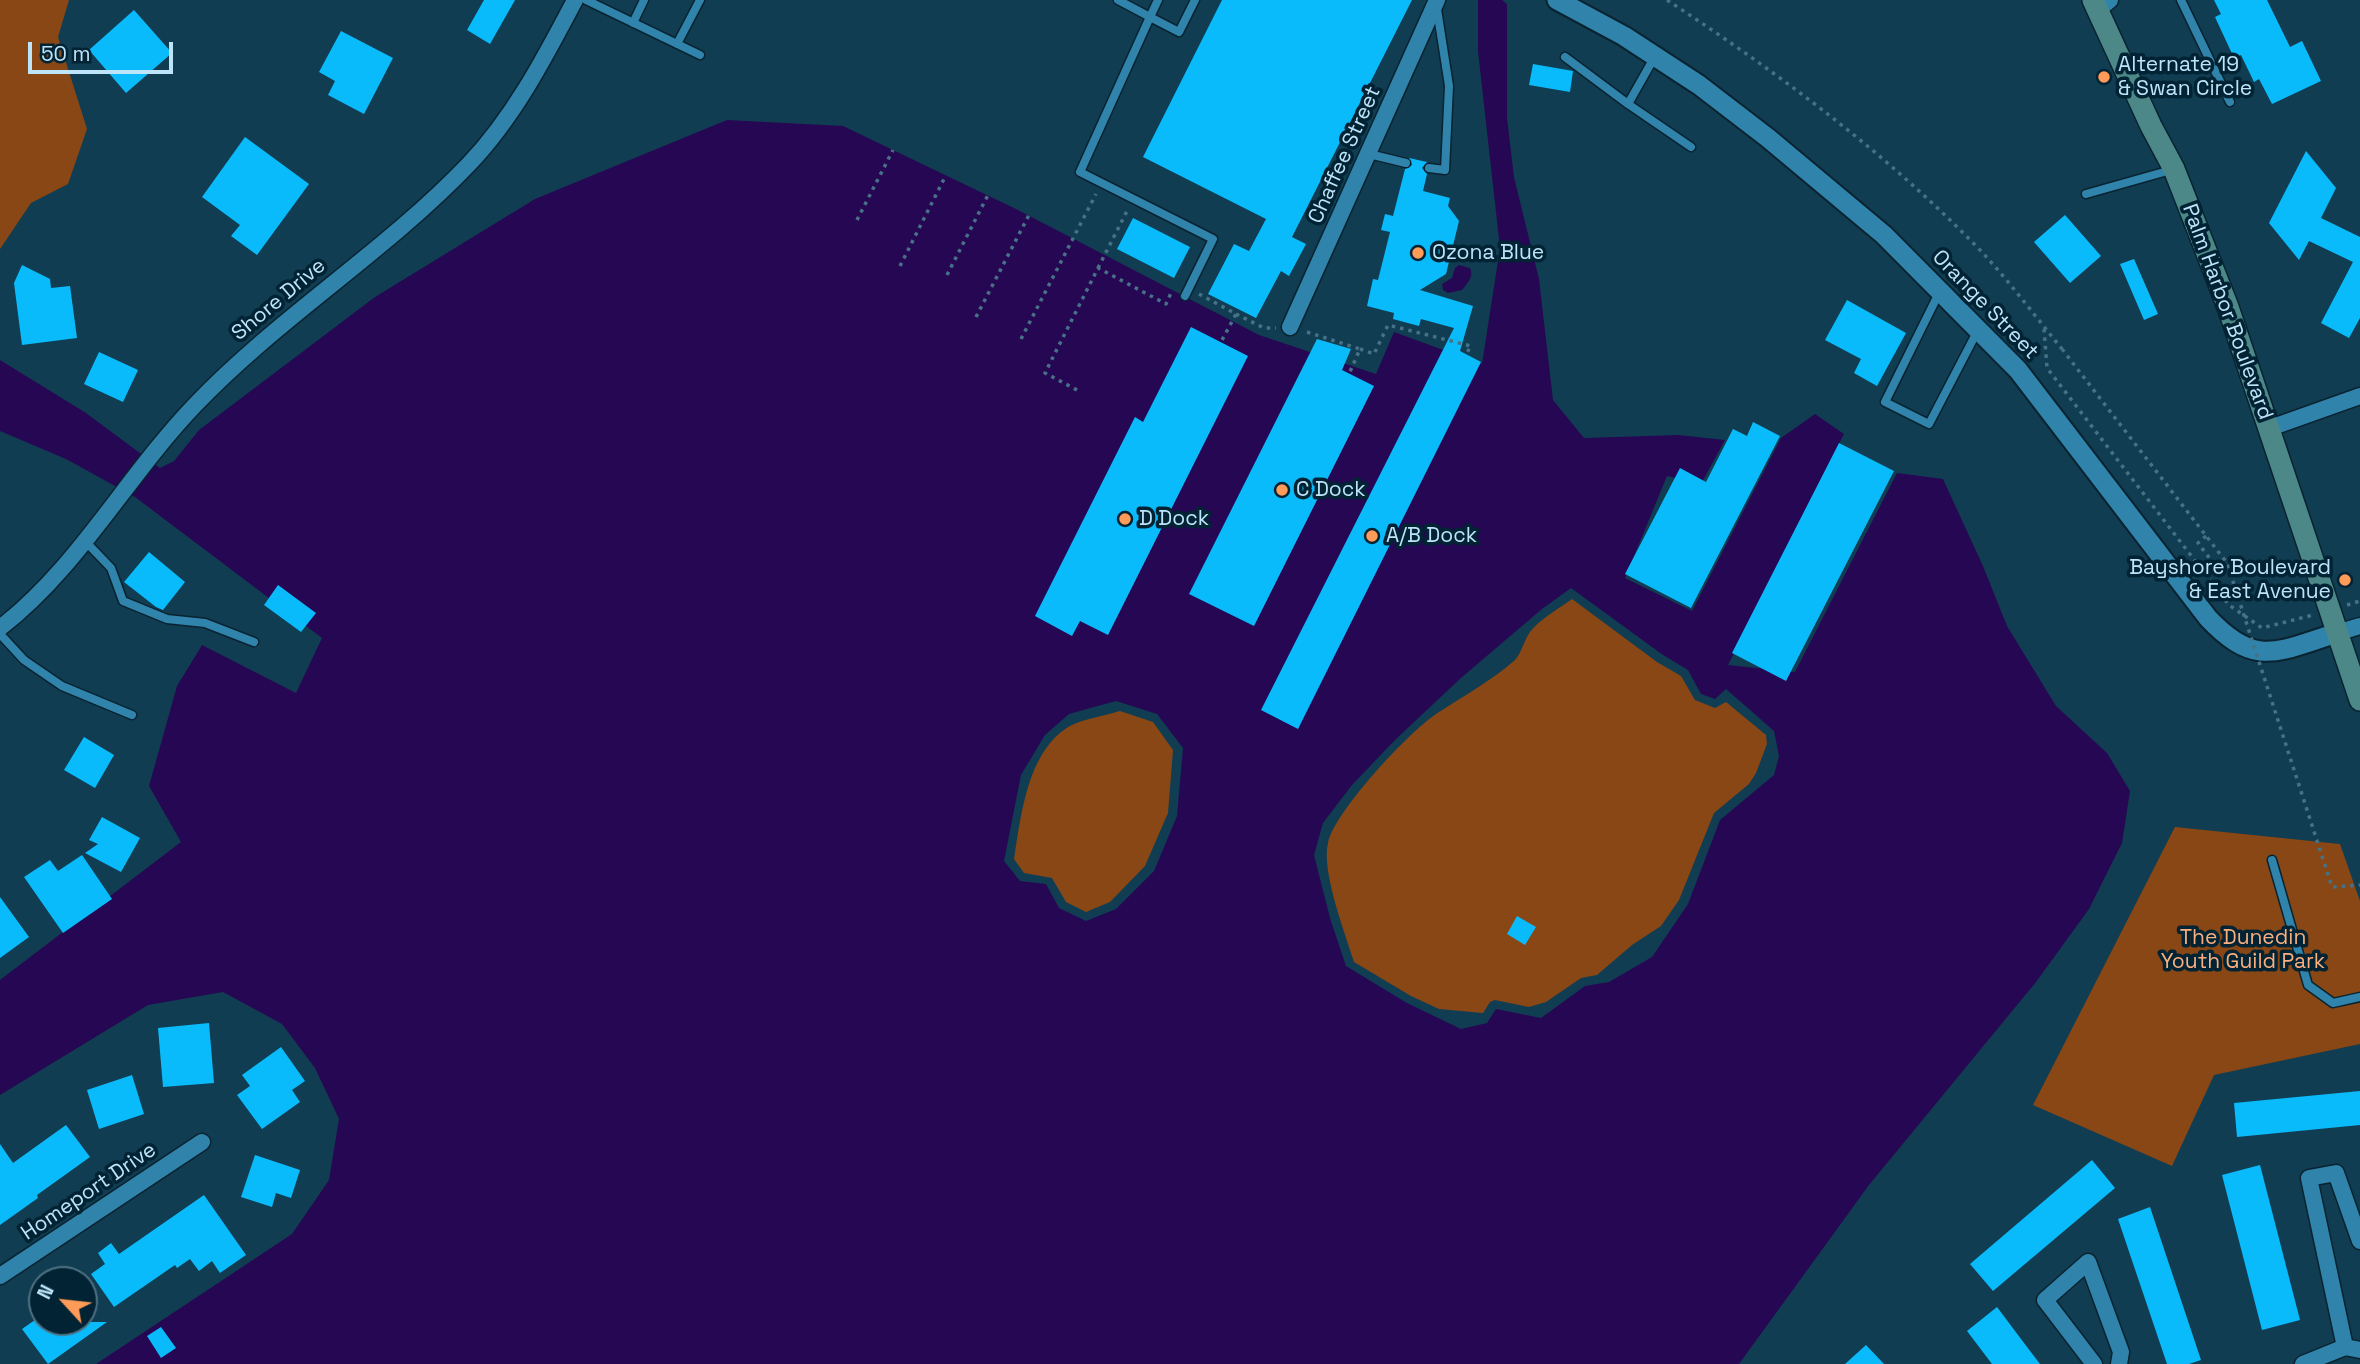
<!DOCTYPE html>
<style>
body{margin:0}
#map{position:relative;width:2360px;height:1364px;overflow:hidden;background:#113d52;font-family:"Space Grotesk",sans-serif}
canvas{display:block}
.north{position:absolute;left:28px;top:1266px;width:70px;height:70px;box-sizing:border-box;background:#012333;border:2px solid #4d7083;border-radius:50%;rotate:297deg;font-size:19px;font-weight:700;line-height:28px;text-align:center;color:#bee4fa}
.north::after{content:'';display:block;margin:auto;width:24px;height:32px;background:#fe9b59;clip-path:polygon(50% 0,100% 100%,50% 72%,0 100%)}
.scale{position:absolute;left:28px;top:42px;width:145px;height:32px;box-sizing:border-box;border:4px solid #bee4fa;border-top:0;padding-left:9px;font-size:21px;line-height:24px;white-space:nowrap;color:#bee4fa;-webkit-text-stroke:5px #012333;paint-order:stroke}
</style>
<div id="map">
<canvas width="2360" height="1364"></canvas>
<div class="north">N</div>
<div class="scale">50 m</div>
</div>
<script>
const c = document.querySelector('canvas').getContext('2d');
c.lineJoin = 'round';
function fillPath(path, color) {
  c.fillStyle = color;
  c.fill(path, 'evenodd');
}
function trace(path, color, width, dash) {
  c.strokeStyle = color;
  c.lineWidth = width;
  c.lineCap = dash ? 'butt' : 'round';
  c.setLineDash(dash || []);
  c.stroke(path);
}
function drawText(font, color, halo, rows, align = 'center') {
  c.font = font + ' "Space Grotesk",sans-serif';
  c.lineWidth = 7;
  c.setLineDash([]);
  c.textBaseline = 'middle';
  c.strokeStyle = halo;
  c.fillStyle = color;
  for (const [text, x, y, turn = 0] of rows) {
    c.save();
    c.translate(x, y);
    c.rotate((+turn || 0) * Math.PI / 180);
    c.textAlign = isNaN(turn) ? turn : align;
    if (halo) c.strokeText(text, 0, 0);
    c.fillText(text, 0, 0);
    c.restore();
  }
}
fillPath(new Path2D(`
 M0 0H69L58 37 87 129 68 184 31 203 0 249Z
 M1572 599 1657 662 1681 676 1695 700 1715 708 1726 702 1766 735 1767 744 1756 773 1749 784 1714 813 1679 900 1661 926 1632 945 1597 975 1581 978 1546 1002 1529 1007 1495 1000 1490 1002 1483 1013 1439 1009 1411 996 1354 962C1345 933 1321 871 1328 843 1335 811 1408 733 1436 714 1462 697 1491 681 1515 660 1522 652 1524 640 1530 632 1540 619 1558 609 1572 599Z
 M1120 711 1153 722 1173 750 1168 813 1145 866 1110 902 1086 912 1066 902 1052 878 1024 873 1014 859C1021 816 1027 753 1068 727 1082 719 1104 716 1120 711Z
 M2175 827 2340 844 2360 901V1044L2214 1075 2172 1166 2033 1105Z`), '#884715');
fillPath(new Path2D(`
 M1478 0H1502L1507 4V118L1514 177 1539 279 1553 400 1584 438 1678 435 1725 440 1701 484 1667 476 1625 578 1692 611 1781 438 1815 414 1844 434 1728 665 1795 672 1897 473 1943 479 1983 566 2007 626 2056 706 2107 753 2130 791 2122 843 2089 909 2036 982 1869 1185 1739 1364H96L292 1234 329 1180 339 1119 315 1068 282 1024 223 992 148 1005 0 1095V980L181 842 149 786 177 686 202 645 296 693 322 638 135 497 66 459 0 431V360L86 413 160 468 174 461 199 430 375 297 535 199 727 120 843 126 1016 209 1259 335 1376 374 1394 332 1482 364 1500 248 1478 51ZM1571 588 1663 655 1688 670 1701 694 1715 699 1726 689 1774 731 1779 756 1774 775 1720 820 1688 904 1652 957 1609 982 1585 986 1541 1018 1496 1009 1487 1023 1461 1029 1407 1003 1346 966 1330 918 1314 855 1323 823 1352 785 1396 739 1461 678 1542 609ZM1116 701 1157 714 1183 748 1177 816 1154 871 1116 909 1086 921 1059 908 1046 884 1020 881 1004 861 1021 775 1045 735 1069 714Z
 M1459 265 1470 268C1474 276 1468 283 1462 290L1448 293 1443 290 1442 284 1452 278 1455 268Z`), '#260753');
fillPath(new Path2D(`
 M484 0H515L490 44 467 30Z
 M1222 0H1412L1292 237 1306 244 1289 276 1281 271 1256 318 1208 294 1234 244 1249 251 1266 219 1143 157Z
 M2214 0H2267L2290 47 2302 41 2321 81 2272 104 2259 79 2254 82 2241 55 2234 58 2215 17 2221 14Z
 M134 10 172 53 126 93 89 50Z
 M341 31 393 58 364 114 328 95 335 81 319 72Z
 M1533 64 1573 71 1570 92 1529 85Z
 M245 137 309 184 257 255 231 236 240 225 202 197Z
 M2306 151 2336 188 2321 218 2360 237V318L2349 338 2321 323 2353 262 2309 241 2299 260 2269 223Z
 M1409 158 1427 162 1422 168 1427 174 1423 191 1450 198 1448 206 1459 221 1446 274 1420 290 1473 306 1460 351 1481 362 1298 729 1261 710 1454 328 1421 319 1419 326 1393 319 1394 313 1367 306 1373 279 1378 280 1390 232 1381 230 1385 214 1393 216 1405 169 1412 165Z
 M2065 215 2101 256 2070 283 2034 242Z
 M1133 218 1190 247 1174 278 1117 249Z
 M2134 259 2158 314 2144 320 2120 264Z
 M22 265 50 279 51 288 70 286 77 338 22 345 14 283Z
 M1847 300 1906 333 1877 386 1854 373 1861 359 1825 340Z
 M1191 327 1248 356 1108 635 1080 621 1072 636 1035 616 1135 417 1143 422Z
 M1317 339 1351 349 1342 370 1374 386 1254 626 1189 594Z
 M99 352 138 370 123 402 84 384Z
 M1753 422 1780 436 1691 608 1625 574 1680 468 1706 482 1733 429 1747 436Z
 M1839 443 1894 471 1786 681 1732 653Z
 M149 552 185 582 163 610 156 607 124 582Z
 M278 585 316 613 301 632 264 605Z
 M84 737 114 755 95 788 64 770Z
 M102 817 140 838 121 872 85 853 98 844 89 840Z
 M82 855 112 899 63 933 24 877 50 860 58 871Z
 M0 897 29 937 0 958Z
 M1517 916 1536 927 1525 945 1507 934Z
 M209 1023 214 1083 163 1087 158 1028Z
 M281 1047 305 1081 292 1090 300 1102 262 1129 237 1095 250 1086 242 1075Z
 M132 1075 144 1114 99 1129 87 1090Z
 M2360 1091V1125L2237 1137 2234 1103Z
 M66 1125 90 1157 37 1195 38 1198 0 1225V1144L13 1163Z
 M255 1155 300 1170 291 1198 276 1193 272 1207 241 1197Z
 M2092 1160 2115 1188 1993 1291 1970 1264Z
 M2260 1165 2300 1320 2262 1330 2222 1175Z
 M204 1195 246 1255 220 1273 212 1261 199 1271 190 1259 177 1268 175 1265 114 1307 91 1274 105 1264 98 1253 111 1243 119 1254Z
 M2150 1207 2201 1360 2189 1364H2167L2118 1219Z
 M1997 1307 2024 1343 2040 1364H1992L1967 1331Z
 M42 1315V1322H107L48 1364 22 1329Z
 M161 1327 176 1348 161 1358 147 1336Z
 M1866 1345 1884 1364H1845Z`), '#0abbfc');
const service = new Path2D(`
 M586 0 700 55
 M1118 0 1150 17 1158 0
 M2181 0 2230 102
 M633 23 644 0
 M677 44 700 0
 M1565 57 1628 104 1654 58
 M1628 104 1691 147
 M1369 154 1406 163
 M1429 168 1445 170 1449 86 1437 9
 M2086 194 2171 170
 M1939 293 1885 402 1929 424 1978 330
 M1185 296 1213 239 1080 172 1150 17 1179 32 1195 0
 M84 540 111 568 123 601 167 619 205 623 254 642
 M0 634 24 660 62 686 132 715
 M2272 860 2308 985 2333 1003 2360 997`);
const minor = new Path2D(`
 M2099 9 2110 0
 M1290 327 1437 0
 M2270 428 2360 396
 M0 628C78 568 126 477 195 405 279 317 385 252 469 164 514 117 545 57 575 0
 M2337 633 2360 626
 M0 1276 202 1142
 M2345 1347 2309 1178 2336 1173 2360 1241
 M2094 1364 2045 1300 2088 1262 2121 1352 2119 1364
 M2303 1364 2345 1347 2360 1350`);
const tertiary = new Path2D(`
 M1557 0 1624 36 1699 85 1768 138 1884 235 2018 370 2208 618C2256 669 2278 651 2337 633`);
const secondary = new Path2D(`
 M2093 0 2151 126 2174 169 2228 307 2360 700`);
trace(service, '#092330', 11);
trace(minor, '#092330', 19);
trace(tertiary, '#092330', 23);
trace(secondary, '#092330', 24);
trace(new Path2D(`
 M1667 0C1781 75 1885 152 1980 250 2009 281 2035 316 2062 349
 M857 220 893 150
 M900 266 946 175
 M1098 268 1127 211
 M947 275 988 195
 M1199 294 1236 314 1221 342
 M1236 314 1264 328H1276
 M976 317 1029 215
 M2044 329 2047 368 2229 605 2262 628 2313 615
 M1307 332 1360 349 1349 374
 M1021 339 1096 194
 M1360 349 1374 354 1388 325 1471 346 1466 354
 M1077 390 1045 373 1098 268 1166 304 1171 293
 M2206 536 2198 543 2217 568 2208 576
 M2347 605 2360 601`), '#477186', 3.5, [3.5, 5]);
trace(service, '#3083aa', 8);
trace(minor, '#3083aa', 16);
trace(tertiary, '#3083aa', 19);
trace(secondary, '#4c8888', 21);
trace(new Path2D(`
 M2062 349 2227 563 2332 887 2360 885`), '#477186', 3.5, [3.5, 5]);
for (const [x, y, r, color] of [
 [2104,77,7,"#fe9b59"],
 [1418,253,7,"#fe9b59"],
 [1282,490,7,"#fe9b59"],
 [1125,519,7,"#fe9b59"],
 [1372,536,7,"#fe9b59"],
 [2345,580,7,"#fe9b59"]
]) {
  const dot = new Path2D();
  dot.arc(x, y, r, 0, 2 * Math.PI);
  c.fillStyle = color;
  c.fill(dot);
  trace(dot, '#012333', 2.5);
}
drawText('21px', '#bee4fa', '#012333', [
 ["Alternate 19",2118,65],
 ["& Swan Circle",2118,89],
 ["Ozona Blue",1432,253],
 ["C Dock",1296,490],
 ["D Dock",1139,519],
 ["A/B Dock",1386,536],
 ["Bayshore Boulevard",2331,568,"right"],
 ["& East Avenue",2331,592,"right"]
], 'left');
drawText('21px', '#bee4fa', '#012333', [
 ["Chaffee Street",1345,155,-66],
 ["Shore Drive",279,300,-40],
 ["Orange Street",1985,305,46],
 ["Palm Harbor Boulevard",2227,312,70],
 ["Homeport Drive",89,1192,-34]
]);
drawText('21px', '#fbaf7f', '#012333', [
 ["The Dunedin",2243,938],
 ["Youth Guild Park",2243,962]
]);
</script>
